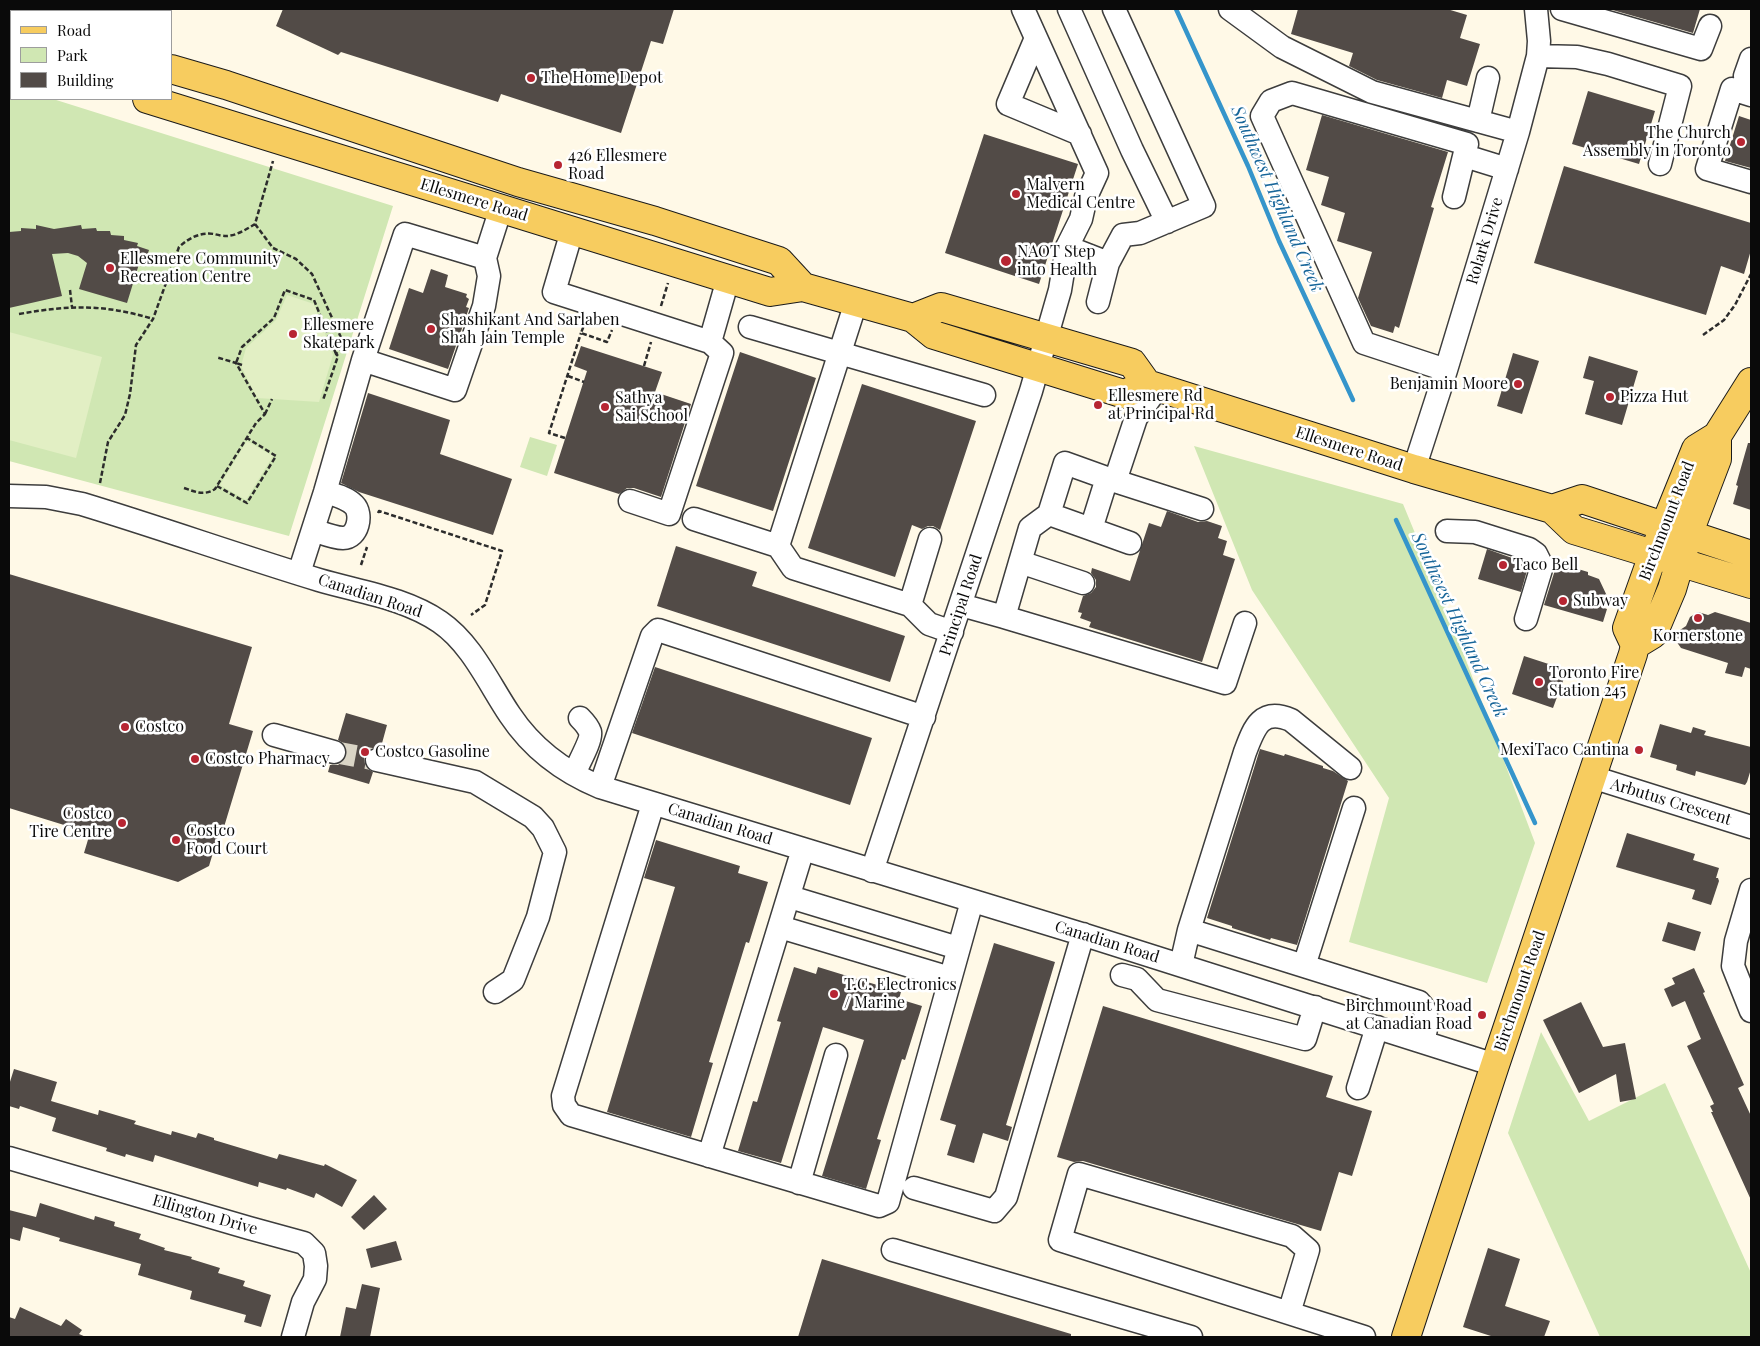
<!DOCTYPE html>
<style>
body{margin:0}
#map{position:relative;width:1760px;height:1346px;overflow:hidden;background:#fff9e7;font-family:"Playfair Display",serif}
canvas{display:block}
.frame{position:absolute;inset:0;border:10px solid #0a0a0a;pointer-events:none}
.legend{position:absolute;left:10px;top:10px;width:162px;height:90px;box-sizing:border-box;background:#fff;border:1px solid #9d9d9d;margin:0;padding:6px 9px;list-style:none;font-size:15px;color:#0a0a0a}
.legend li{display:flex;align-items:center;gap:10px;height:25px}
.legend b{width:25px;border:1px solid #9d9d9d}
</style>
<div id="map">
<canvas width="1760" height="1346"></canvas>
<div class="frame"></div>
<ul class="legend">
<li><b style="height:6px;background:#f7cc5f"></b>Road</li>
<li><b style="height:14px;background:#d0e7b3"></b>Park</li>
<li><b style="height:14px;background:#524b47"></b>Building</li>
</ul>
</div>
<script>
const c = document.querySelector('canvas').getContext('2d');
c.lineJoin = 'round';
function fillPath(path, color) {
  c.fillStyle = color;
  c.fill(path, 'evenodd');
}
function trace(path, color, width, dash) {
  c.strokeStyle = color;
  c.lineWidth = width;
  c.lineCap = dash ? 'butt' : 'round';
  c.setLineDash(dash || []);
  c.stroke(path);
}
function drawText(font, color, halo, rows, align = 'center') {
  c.font = font + ' "Playfair Display",serif';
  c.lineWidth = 5;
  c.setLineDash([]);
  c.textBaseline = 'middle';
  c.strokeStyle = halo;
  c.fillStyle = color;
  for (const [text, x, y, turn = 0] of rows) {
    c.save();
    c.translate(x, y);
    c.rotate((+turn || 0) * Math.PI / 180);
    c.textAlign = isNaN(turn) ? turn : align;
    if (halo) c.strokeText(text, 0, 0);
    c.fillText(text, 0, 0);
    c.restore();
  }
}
fillPath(new Path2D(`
 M11 88V99H53L393 206 289 536 9 461V90Z
 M530 437 557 445 547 476 520 467Z
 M1194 446 1403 504 1450 618 1535 843 1487 983 1349 942 1389 798 1252 590Z
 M1541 1032 1589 1121 1665 1083 1751 1273V1337H1600L1508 1133Z`), '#d0e7b3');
fillPath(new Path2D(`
 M287 295 314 304 333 355 319 402 257 398 241 366 246 348 276 320Z
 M9 332 102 357 76 458 9 440Z
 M247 441 273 456 246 500 220 485Z`), '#e2efc4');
trace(new Path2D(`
 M1176 9 1248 166 1279 241 1353 400
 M1396 520 1535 823`), '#3595cb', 4.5);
fillPath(new Path2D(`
 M283 9H674L663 44 651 41 621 133 501 94 498 102 341 52 338 55 276 26Z
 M1298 9H1447L1467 15 1460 38 1480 44 1467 86 1447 80 1442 98 1377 80 1349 66 1353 53 1291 34Z
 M1609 9H1700L1693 33Z
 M1588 91 1655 111 1639 164 1572 144Z
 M1322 115 1448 152 1431 207 1434 208 1399 328 1395 326 1393 333 1371 326 1358 298 1372 252 1337 241 1345 213 1321 205 1329 177 1306 170Z
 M1739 116 1751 120V168L1725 161Z
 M984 134 1078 164 1039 284 945 253Z
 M1564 166 1751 223V250L1744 274 1721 266 1706 315 1534 263Z
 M36 225 54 229 81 225 82 229 96 228 97 231H110L111 235 124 236V240L138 243 137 246 149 250 144 266 139 264 127 303 79 289 87 263 78 256 68 253 52 254 62 296 9 308V232L21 231V228L36 229Z
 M431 269 448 275 445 287 467 294 466 297 469 299 466 307 469 308 448 369 389 349 409 288 423 293Z
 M581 346 662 372 655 392 691 404 661 497 634 488H627L619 494 554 473 587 371 574 366Z
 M740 352 816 378 773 511 696 486Z
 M1513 353 1539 361 1522 414 1497 406Z
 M1589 356 1638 371 1622 425 1585 414 1594 381 1583 378Z
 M862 384 976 421 940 530 933 526H928L922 529 912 525 895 577 808 548Z
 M368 393 450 420 440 454 512 479 493 535 359 492 341 483Z
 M1748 443H1751V510L1733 504 1738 486 1736 485Z
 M1167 511 1198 522 1207 521 1222 526 1218 538 1227 541 1223 555 1235 559 1202 662 1089 627 1091 622 1080 618 1082 613 1078 612 1083 596 1091 593 1096 587V580L1091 573 1092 568 1130 581 1149 523 1161 527Z
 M676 546 757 572 752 586 905 636 890 682 657 606Z
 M1487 549 1526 563 1528 567 1521 592 1478 579Z
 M1554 565 1567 569 1568 566 1588 572V575L1599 579 1607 596 1604 608 1607 609 1603 622 1544 605 1555 570Z
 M9 574 252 647 229 724 253 731 224 827 221 826 209 866 178 882 84 853 90 833 9 808Z
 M1698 612 1708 615 1715 612 1751 623V669L1745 667 1742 677 1725 673 1728 663 1681 648 1676 641 1680 630 1686 626 1690 617Z
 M1524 656 1567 670 1553 708 1512 694Z
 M655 667 872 738 850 805 632 733Z
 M346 713 387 725 381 747 373 748 368 751 364 757 365 764 368 769 373 772 369 784 328 772 330 765H338L343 761 346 756 347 748 343 743 338 740Z
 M1660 724 1691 733 1693 727 1706 731 1704 735 1751 747V769L1747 782 1745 785 1696 771 1695 776 1676 770 1677 765 1650 757Z
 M1260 749 1284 756 1285 754 1323 766V768L1333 771 1348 781 1297 945 1271 938 1270 940 1232 928V926L1207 918Z
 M1627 833 1695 854 1693 860 1719 868 1716 878H1718L1719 881 1711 905 1692 899 1695 890 1616 867Z
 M656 840 740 866 738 873 768 882 749 943 746 942 709 1062 713 1063 691 1137 607 1112 675 887 644 878Z
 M1668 922 1701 932 1695 951 1662 941Z
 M994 943 1055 962 1006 1125 1012 1127 1008 1141 983 1133 974 1163 947 1155 956 1125 940 1120Z
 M794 967 816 974 818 967 857 979 901 992 899 999 922 1006 905 1060 902 1059 877 1139 881 1140 866 1189 822 1176 864 1040 823 1027 781 1163 738 1151 753 1101 757 1102 781 1022 777 1021Z
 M1694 968 1705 992 1703 993 1744 1085 1738 1088 1751 1116V1200L1711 1112H1713L1710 1106 1714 1104 1687 1046 1701 1039 1685 1001 1672 1007 1664 989 1675 984 1672 978Z
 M1581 1002 1603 1047 1625 1043 1636 1099 1620 1102 1616 1074 1579 1093 1543 1020Z
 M1103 1006 1333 1076 1326 1097 1372 1111 1352 1176 1339 1172 1321 1231 1083 1161 1074 1162 1057 1157Z
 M14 1069 57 1082 51 1101 98 1115 99 1110 136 1121 134 1124 171 1135 172 1131 196 1138 198 1133 214 1138V1140L277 1159 279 1154 324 1166 325 1164 357 1180 342 1207 316 1193 314 1198 287 1188 286 1190 259 1182 258 1187 155 1155 153 1162 126 1154 125 1157 106 1151 107 1148 52 1131 56 1118 20 1106 19 1109 9 1106V1085Z
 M374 1195 387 1209 364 1230 351 1217Z
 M40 1203 94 1220 95 1216 115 1222 114 1226 141 1234 139 1239 165 1248 164 1250 192 1257 191 1259 220 1268 218 1273 245 1281 243 1286 271 1295 261 1327 244 1322 246 1315 190 1299 192 1291 138 1275 141 1264 59 1241 60 1238 23 1227 20 1241 9 1238V1210L36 1217Z
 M396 1241 402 1260 371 1268 366 1249Z
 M1488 1248 1520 1259 1505 1306 1550 1321 1544 1337H1494L1463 1327Z
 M822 1259 1071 1334V1337H798Z
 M362 1284 380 1288 370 1337H340L346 1307 356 1309Z
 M20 1307 61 1326 66 1319 82 1330 79 1334 86 1337H9V1317L15 1319Z`), '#524b47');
trace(new Path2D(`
 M334 752 377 760`), '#dad5c6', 22, [22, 11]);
const minor = new Path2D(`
 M1023 9 1097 173 1086 197 1081 219 1067 247
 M1069 9 1132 150 1167 222
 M1230 9 1282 47 1372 92 1518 132
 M1562 9 1701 49 1710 26
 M1036 38 1008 104 1080 134
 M1538 56 1577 57 1608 64 1680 86 1660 164
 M1751 59 1745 76 1751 78
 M1751 95 1732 89 1707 169 1751 182
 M1478 121 1488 78
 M1465 156 1507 169
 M572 231 554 292 710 342 722 353 669 514 630 501
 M485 258 405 234 363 360 455 390 484 306 489 276 485 258 501 208
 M1098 302 1108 263
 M750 327 984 395
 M710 342 728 279
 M1446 370 1364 343 1262 116 1271 101 1292 93 1467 144 1454 197
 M1158 387 1136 418 1115 481 1065 463 1049 514 1030 528 1004 617 1225 683 1245 623
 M1414 469 1446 370 1518 132 1538 56 1539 41 1536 9
 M1115 481 1202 509
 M9 496 46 497 82 504C161 528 240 556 319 580 360 592 405 598 440 622 472 644 489 684 510 715 532 748 564 772 600 787L1088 936 1495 1065
 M1049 514 1091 529 1107 478
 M694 519 778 546 856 302
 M1091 529 1130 543
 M313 530C322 533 334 538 343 538 358 538 363 514 354 505 346 497 335 495 325 492
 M1447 531 1475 532 1529 549 1536 554 1542 566 1526 619
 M778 546 793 568 910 605 930 539
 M1020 562 1083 583
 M299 573 325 492 363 360
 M910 605 929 624 952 632
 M961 605 1004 617
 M274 735 334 752
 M377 760 475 782 533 817 543 828 555 852 538 917 513 980 495 992
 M574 774C578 764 592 740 590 732 588 726 584 722 580 718
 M1592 777 1751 827
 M600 787 652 636 658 630 924 717
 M653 804 563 1096 564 1105 571 1115 879 1206 888 1202 972 901
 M872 871 1031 391 1060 290 1067 247 1108 263 1123 235 1140 233 1204 206 1114 9
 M1751 890 1736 941 1733 966 1751 1011
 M790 897 958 948
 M780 927 950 978
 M1189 930 1245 752C1254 728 1261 707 1291 720L1350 768
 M1181 965 1189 930 1419 1002C1430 1012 1427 1028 1423 1042
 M1304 966 1354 808
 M1122 975 1137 979 1157 1000 1305 1039 1315 1007
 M1358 1088 1377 1027
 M709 1156 803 849
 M9 1158 249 1228 304 1243 314 1253 316 1266 315 1279 303 1302 293 1337
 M799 1183 836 1055
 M914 1188 994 1211 1006 1197 1083 934
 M893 1250 1191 1337
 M1289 1313 1308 1250 1292 1236 1079 1174 1060 1240 1364 1337`);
const major = new Path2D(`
 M9 24 11 25
 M9 57 11 58
 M171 69 226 85 518 182 655 221 779 261 803 287
 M147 99 770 292 803 287 913 318 934 335 1124 394 1147 384
 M913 318 941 307 1132 363 1147 384 1414 469 1552 509 1574 530 1751 584
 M1552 509 1582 499 1751 555
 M1635 645 1653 634 1672 589 1688 535 1717 459V436
 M1406 1337 1495 1065 1633 654 1635 645 1627 628 1653 555 1696 449 1717 436 1751 382`);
trace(minor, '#3d3d3d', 25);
trace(major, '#1b1b1b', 30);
trace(new Path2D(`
 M255 224 273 248 296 259 312 274 344 344 336 354 338 356 323 400
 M70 290 72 307
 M661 306 668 283
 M19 314C69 305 104 304 153 319
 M586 320 581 333 607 342 612 330
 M1703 335 1724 320 1735 305 1751 274
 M242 365 236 363 242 347 274 318 285 290 314 300 336 354
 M644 366 651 342
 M568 376 584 382
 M265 414 272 399
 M565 438 549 433 581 333
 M100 483 108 442 125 415 130 394 136 345 153 319 179 247C189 238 200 232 214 234 218 235 223 236 226 236 236 236 247 229 255 224L273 161
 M217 486 247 503 276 456 247 438
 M184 488C196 492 204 496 215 489L256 423 265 414 236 363 216 357
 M378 513 379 511 502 551 485 605 471 615
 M361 565 367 547`), '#2c2c2c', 2.5, [5, 2.5]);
trace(minor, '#fff', 22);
trace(major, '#f7cc5f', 28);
trace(new Path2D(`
 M107 11 111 9
 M130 11 134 9
 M9 66 11 65
 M9 79 11 77`), '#b72532', 4);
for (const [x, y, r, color] of [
 [531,78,5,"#b72532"],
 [1741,142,5,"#b72532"],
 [558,165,5,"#b72532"],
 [1016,194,5,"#b72532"],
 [1006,261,6,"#b72532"],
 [110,268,5,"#b72532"],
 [431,329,5,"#b72532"],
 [293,334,5,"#b72532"],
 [1518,384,5,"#b72532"],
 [1610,397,5,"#b72532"],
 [1098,405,5,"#b72532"],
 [605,407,5,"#b72532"],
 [1503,565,5,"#b72532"],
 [1563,601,5,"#b72532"],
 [1698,618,5,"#b72532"],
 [1539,682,5,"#b72532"],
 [125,727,5,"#b72532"],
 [1639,750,5,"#b72532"],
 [365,752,5,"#b72532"],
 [195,759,5,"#b72532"],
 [122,823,5,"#b72532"],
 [176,840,5,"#b72532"],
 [834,994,5,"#b72532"],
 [1482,1015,5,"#b72532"]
]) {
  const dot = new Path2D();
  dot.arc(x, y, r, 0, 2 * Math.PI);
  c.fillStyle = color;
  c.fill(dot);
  trace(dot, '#fff', 2);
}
drawText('16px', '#0a0a0a', '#fff', [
 ["The Home Depot",541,78],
 ["The Church",1731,133,"right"],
 ["Assembly in Toronto",1731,151,"right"],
 ["426 Ellesmere",568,156],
 ["Road",568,174],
 ["Malvern",1026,185],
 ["Medical Centre",1026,203],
 ["NAOT Step",1017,252],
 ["into Health",1017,270],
 ["Ellesmere Community",120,259],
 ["Recreation Centre",120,277],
 ["Shashikant And Sarlaben",441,320],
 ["Shah Jain Temple",441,338],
 ["Ellesmere",303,325],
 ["Skatepark",303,343],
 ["Benjamin Moore",1508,384,"right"],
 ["Ellesmere Rd",1108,396],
 ["at Principal Rd",1108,414],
 ["Pizza Hut",1620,397],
 ["Sathya",615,398],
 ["Sai School",615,416],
 ["Taco Bell",1513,565],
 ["Subway",1573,601],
 ["Kornerstone",1698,636,"center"],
 ["Toronto Fire",1549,673],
 ["Station 245",1549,691],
 ["Costco",135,727],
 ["MexiTaco Cantina",1629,750,"right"],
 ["Costco Gasoline",375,752],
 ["Costco Pharmacy",205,759],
 ["Costco",112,814,"right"],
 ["Tire Centre",112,832,"right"],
 ["Costco",186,831],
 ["Food Court",186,849],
 ["T.C. Electronics",844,985],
 ["/ Marine",844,1003],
 ["Birchmount Road",1472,1006,"right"],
 ["at Canadian Road",1472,1024,"right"]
], 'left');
drawText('16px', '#0a0a0a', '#fff', [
 ["Ellesmere Road",474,200,17],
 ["Rolark Drive",1485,241,-73],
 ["Ellesmere Road",1349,449,18],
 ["Birchmount Road",1667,521,-69],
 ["Canadian Road",370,596,18],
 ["Principal Road",961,605,-72],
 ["Arbutus Crescent",1671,802,17],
 ["Canadian Road",720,824,17],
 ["Canadian Road",1107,942,17],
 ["Birchmount Road",1520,991,-71],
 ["Ellington Drive",205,1215,16]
]);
drawText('italic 18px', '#166599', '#fff', [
 ["Southwest Highland Creek",1277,199,66],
 ["Southwest Highland Creek",1459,625,65]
]);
</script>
